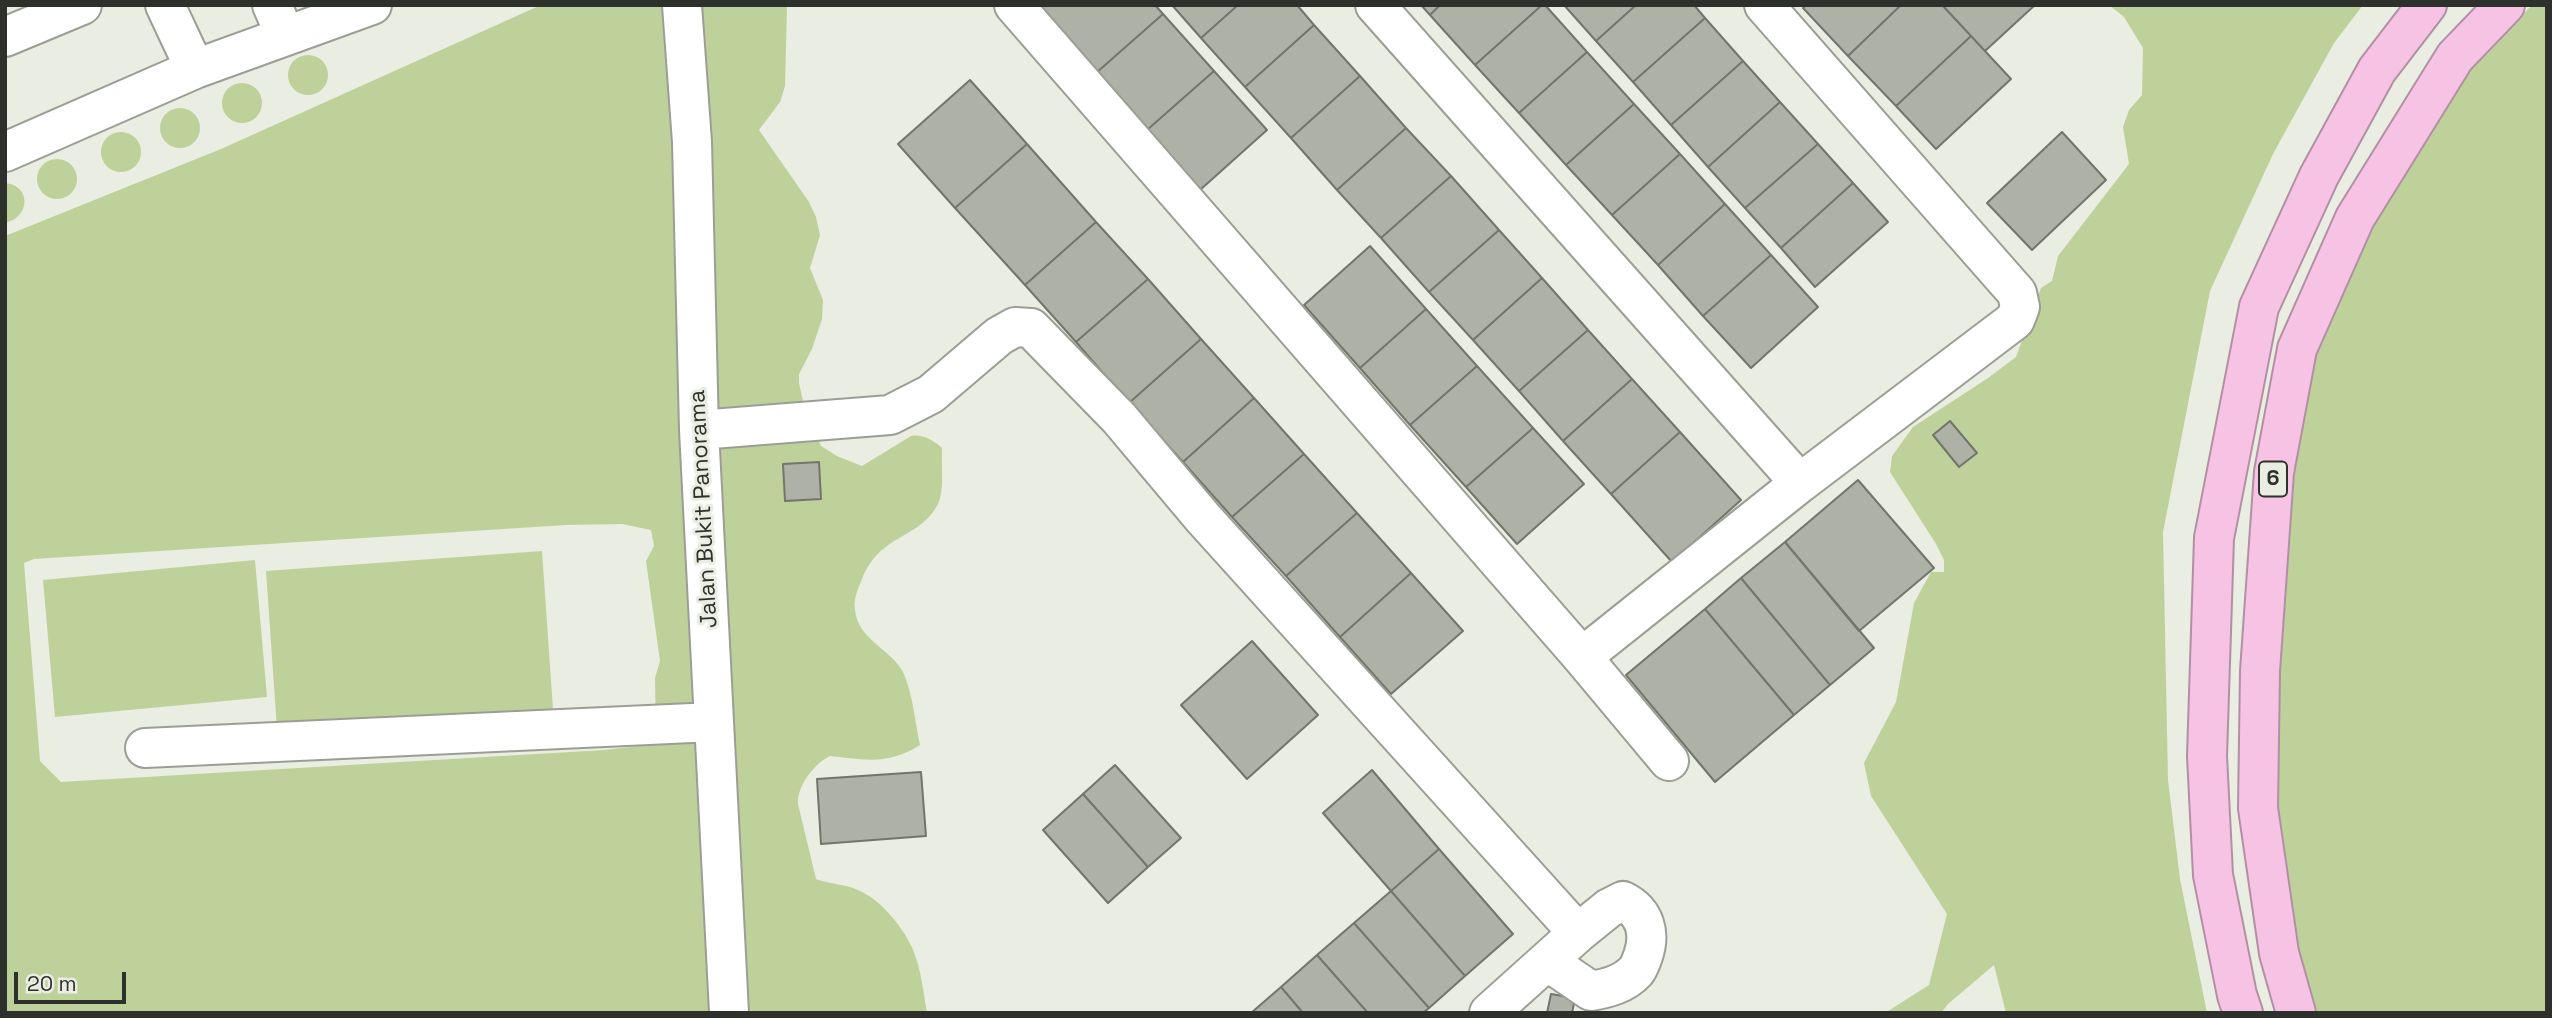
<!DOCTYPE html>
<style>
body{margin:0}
#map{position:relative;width:2552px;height:1018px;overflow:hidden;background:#e9ede2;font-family:"Space Grotesk",sans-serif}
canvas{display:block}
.frame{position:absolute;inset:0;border:7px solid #2e302b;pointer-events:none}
.scale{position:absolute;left:14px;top:972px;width:112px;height:32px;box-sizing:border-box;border:4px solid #2e302b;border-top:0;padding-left:9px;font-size:21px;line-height:24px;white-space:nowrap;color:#2e302b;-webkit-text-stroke:5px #e9ede2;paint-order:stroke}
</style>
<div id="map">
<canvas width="2552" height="1018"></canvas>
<div class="frame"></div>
<div class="scale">20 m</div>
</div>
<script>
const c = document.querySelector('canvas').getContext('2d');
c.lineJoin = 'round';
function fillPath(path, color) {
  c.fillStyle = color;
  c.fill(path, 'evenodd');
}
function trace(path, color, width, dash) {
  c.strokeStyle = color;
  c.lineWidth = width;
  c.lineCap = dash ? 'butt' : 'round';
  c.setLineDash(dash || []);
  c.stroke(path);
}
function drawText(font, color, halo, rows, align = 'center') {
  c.font = font + ' "Space Grotesk",sans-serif';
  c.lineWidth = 6;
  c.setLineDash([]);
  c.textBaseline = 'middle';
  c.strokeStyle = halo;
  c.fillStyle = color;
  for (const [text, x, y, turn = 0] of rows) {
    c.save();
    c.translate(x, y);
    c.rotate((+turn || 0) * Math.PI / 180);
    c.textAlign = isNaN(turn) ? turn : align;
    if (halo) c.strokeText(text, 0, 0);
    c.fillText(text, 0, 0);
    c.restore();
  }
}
fillPath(new Path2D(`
 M541 5 787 7 785 86 780 102 759 130 809 202 816 217 820 235 810 268 823 300 822 319 812 349 799 374V383L803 401 821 446 837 456 862 466 911 436C922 434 933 440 942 448 941 464 945 493 937 506 917 540 880 534 862 579 858 589 853 599 855 610 858 640 890 648 903 672 913 693 915 723 920 745 889 765 865 760 830 756 814 764 797 786 798 804L816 879C829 884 845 884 858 890 872 896 883 906 892 917 920 950 920 972 927 1013H7L5 995V236L221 149ZM622 524 651 530 654 546 646 561 660 661 655 678 656 744 604 750 61 782 40 761 24 563 34 559 566 525Z
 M2109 5H2363L2334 43 2273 154 2210 291 2163 532 2168 780 2180 879 2207 1013H2006L1994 965 1948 1004 1941 1013H1885L1929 985 1947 914 1871 796 1864 763 1896 702 1914 603 1931 572H1944V560L1936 544 1890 472 1892 456 1913 427 1988 378 2016 357 2041 288 2052 281 2058 256 2129 164 2123 127 2129 110 2142 95 2143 48 2124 17Z
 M2532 5H2547V1013H2317L2298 949 2277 807 2279 671 2293 474 2316 355 2372 226 2470 69Z
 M288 75a20 20 0 1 1 40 0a20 20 0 1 1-40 0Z
 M222 103a20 20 0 1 1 40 0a20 20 0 1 1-40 0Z
 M160 128a20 20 0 1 1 40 0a20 20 0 1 1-40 0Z
 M101 152a20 20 0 1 1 40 0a20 20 0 1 1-40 0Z
 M37 179a20 20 0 1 1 40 0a20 20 0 1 1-40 0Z
 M5 183C31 185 31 217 5 223Z
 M542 551 553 709 277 729 266 571Z
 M255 560 267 697 55 717 43 580Z`), '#bfd19a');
const building = new Path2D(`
 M1044 5H1155L1163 14 1096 73 1039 10Z
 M1172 5H1238L1201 38Z
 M1238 5H1297L1314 25 1245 87 1201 38Z
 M1421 5H1440L1430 15Z
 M1440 5H1542L1475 65 1430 15Z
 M1542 5H1545L1587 52 1519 113 1475 65Z
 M1564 5H1636L1596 41Z
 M1636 5H1694L1705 18 1633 82 1596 41Z
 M1806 5H1901L1848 56 1803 8Z
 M1901 5H1942L1971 36 1896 106 1848 56Z
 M1946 5H2035L1985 51 1944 7Z
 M1163 14 1214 71 1147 130 1096 73Z
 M1705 18 1743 61 1671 125 1633 82Z
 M1314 25 1360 76 1291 138 1245 87Z
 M1971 36 2011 79 1936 149 1896 106Z
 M1587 52 1634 104 1566 165 1519 113Z
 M1743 61 1780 102 1708 167 1671 125Z
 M1214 71 1267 130 1200 190 1147 130Z
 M1360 76 1406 128 1337 190 1291 138Z
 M970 80 1027 144 955 208 898 144Z
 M1780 102 1818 144 1745 208 1708 167Z
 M1634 104 1680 154 1612 215 1566 165Z
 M1406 128 1451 176 1381 238 1337 190Z
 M2062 132 2106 180 2032 250 1987 203Z
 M1027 144 1096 222 1025 285 955 208Z
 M1818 144 1853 183 1781 248 1745 208Z
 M1680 154 1725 204 1658 265 1612 215Z
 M1451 176 1499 230 1429 292 1381 238Z
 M1853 183 1888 222 1815 287 1781 248Z
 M1725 204 1771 255 1703 316 1658 265Z
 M1096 222 1148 279 1076 342 1025 285Z
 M1499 230 1542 278 1473 340 1429 292Z
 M1370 246 1426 309 1360 368 1304 305Z
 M1771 255 1818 307 1751 368 1703 316Z
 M1542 278 1588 330 1519 391 1473 340Z
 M1148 279 1201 339 1129 403 1076 342Z
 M1426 309 1477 366 1410 425 1360 368Z
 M1588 330 1632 379 1563 441 1519 391Z
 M1201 339 1254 398 1183 462 1129 403Z
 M1477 366 1533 428 1466 487 1410 425Z
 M1632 379 1680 432 1611 494 1563 441Z
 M1254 398 1304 454 1232 517 1183 462Z
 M1950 421 1977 453 1959 467 1933 435Z
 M1533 428 1584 484 1517 544 1466 487Z
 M1680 432 1741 500 1672 562 1611 494Z
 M1304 454 1357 513 1286 576 1232 517Z
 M819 462 821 499 785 501 783 464Z
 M1858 480 1934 568 1859 631 1785 542Z
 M1357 513 1411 573 1340 637 1286 576Z
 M1785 542 1874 648 1830 685 1741 578Z
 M1411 573 1463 631 1391 694 1340 637Z
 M1741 578 1830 685 1794 715 1705 609Z
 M1705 609 1794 715 1715 782 1626 675Z
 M1252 641 1318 715 1247 779 1181 705Z
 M1115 765 1181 838 1148 867 1083 794Z
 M1372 770 1439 849 1391 891 1323 813Z
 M921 772 926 836 821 844 817 779Z
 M1083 794 1148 867 1108 903 1043 830Z
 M1439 849 1513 934 1465 976 1391 891Z
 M1391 891 1465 976 1429 1008 1354 923Z
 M1354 923 1429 1008 1423 1013H1368L1317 955Z
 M1317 955 1368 1013H1303L1281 987Z
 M1281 987 1303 1013H1251Z
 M1551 994 1575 998 1572 1013H1547Z`);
fillPath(building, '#adb1a6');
trace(building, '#71756b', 2);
const minor = new Path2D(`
 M165 5 195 69
 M272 5 285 35
 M682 5 692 142 699 430 729 1013
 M1014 5 1582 657 1669 761
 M1375 5 1800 483
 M5 37 82 5
 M5 152 195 69 372 5
 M699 430 890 415 931 394 999 336 1015 327 1031 328 1119 418 1203 518 1578 933
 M1582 657 1800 483 2015 320 2020 307 2017 293 1764 5
 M145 748 714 722
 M1489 1013 1578 933 1609 908 1623 901C1645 912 1651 933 1643 956 1641 961 1639 968 1636 971 1624 984 1608 988 1591 991L1547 961`);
const highway = new Path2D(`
 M2243 1013 2237 995 2213 875 2207 756 2214 538 2259 307 2319 176 2377 70 2427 5
 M2296 1013 2279 953 2258 808 2260 671 2274 472 2297 349 2355 218 2455 57 2505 5`);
trace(minor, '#9b9e94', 42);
trace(highway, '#b190a3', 42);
trace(minor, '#fff', 38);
trace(highway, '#f7c3e4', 38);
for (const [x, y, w] of [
 [2273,479,28]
]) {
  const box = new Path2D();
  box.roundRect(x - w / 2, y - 17.5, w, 35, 5);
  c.fillStyle = '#e9ede2';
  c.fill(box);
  trace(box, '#2e302b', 2);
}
drawText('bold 21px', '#2e302b', null, [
 ["6",2273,479]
]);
drawText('23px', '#2e302b', '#e9ede2', [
 ["Jalan Bukit Panorama",704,509,-93]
]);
</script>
